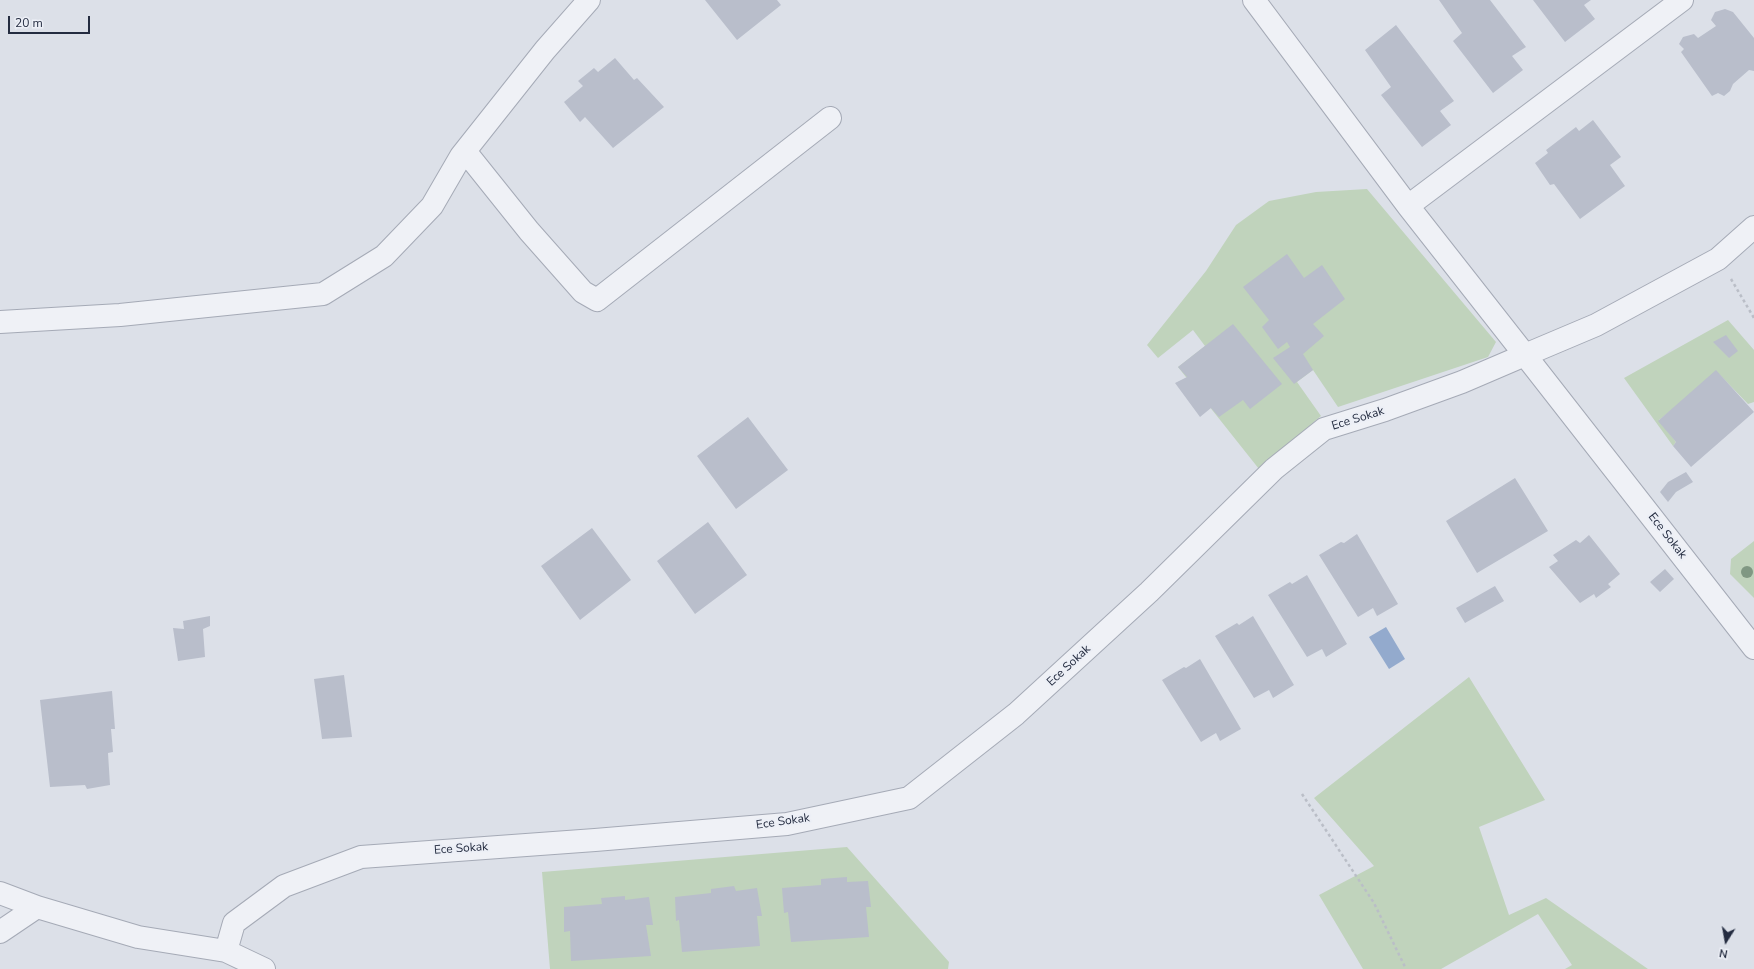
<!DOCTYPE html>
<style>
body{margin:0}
#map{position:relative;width:1754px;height:969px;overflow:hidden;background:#dce0e8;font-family:"Nunito Sans",sans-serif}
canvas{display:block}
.north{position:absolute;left:1706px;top:921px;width:40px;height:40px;-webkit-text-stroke:3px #eceff6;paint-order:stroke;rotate:191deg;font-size:11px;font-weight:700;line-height:16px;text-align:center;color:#242c40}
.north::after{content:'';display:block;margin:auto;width:14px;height:18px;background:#242c40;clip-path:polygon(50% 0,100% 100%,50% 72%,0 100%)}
.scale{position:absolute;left:8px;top:16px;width:82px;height:18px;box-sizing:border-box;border:2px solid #242c40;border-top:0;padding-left:5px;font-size:12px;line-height:14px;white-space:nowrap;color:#242c40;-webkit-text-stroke:3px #eceff6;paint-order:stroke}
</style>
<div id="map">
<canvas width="1754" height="969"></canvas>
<div class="north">N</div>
<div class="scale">20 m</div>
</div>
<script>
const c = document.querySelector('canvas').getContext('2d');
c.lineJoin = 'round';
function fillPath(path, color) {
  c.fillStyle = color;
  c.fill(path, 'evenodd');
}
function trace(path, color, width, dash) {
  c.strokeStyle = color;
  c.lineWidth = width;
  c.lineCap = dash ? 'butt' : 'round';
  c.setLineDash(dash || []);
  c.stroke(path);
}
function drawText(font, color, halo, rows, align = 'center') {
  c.font = font + ' "Nunito Sans",sans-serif';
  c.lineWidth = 4;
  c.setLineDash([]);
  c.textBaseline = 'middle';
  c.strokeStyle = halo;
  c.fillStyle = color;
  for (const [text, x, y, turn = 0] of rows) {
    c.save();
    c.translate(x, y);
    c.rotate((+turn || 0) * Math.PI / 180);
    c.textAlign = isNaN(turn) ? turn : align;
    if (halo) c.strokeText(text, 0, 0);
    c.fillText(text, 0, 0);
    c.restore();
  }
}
fillPath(new Path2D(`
 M1367 189 1496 342 1488 357 1338 407 1313 370 1297 382 1321 416 1259 469 1178 367 1205 346 1193 330 1158 358 1147 345 1206 271 1236 225 1269 201 1316 192Z
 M1728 320 1754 350V402L1748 404 1719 374 1659 420 1676 442 1673 446 1624 378Z
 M1754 541V598L1730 574 1731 559Z
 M1469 677 1545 800 1479 827 1509 915 1546 898 1648 969H1565L1572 965 1538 914 1441 969H1363L1319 895 1374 866 1314 798Z
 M847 847 949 962 948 969H550L542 872Z`), '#c0d3bc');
fillPath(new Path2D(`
 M1386 627 1405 659 1389 669 1369 637Z`), '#93aacd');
fillPath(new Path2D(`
 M705 0H777L781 5 737 40Z
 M1439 0H1490L1526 47 1512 56 1523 70 1493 93 1453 41 1462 33Z
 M1533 0H1591L1584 5 1595 19 1565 42Z
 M1725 9 1733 12 1754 38V71L1749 70 1733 84 1730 91 1724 96 1718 93 1712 96 1681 52 1684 49 1679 44 1683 37 1694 34 1698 38 1716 26 1711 20 1715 12Z
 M1396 25 1454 101 1440 111 1451 125 1422 147 1381 95 1391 87 1365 50Z
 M615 58 634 80 637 78 664 107 613 148 585 117 580 122 564 102 583 86 578 81 594 68 598 72Z
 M1593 120 1621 157 1610 165 1625 186 1580 219 1554 184 1550 185 1535 163 1548 153 1546 150 1576 127 1579 131Z
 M1287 254 1304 278 1322 265 1345 299 1313 324 1324 336 1303 354 1313 370 1294 384 1273 358 1290 347 1287 342 1278 349 1262 327 1269 320 1243 287Z
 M1233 324 1282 384 1250 409 1243 400 1219 417 1211 408 1200 417 1175 383 1187 377 1178 367Z
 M1726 335 1738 351 1729 358 1713 342Z
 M1716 370 1754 412 1691 467 1673 446 1676 442 1658 421Z
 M748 417 788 470 736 509 697 456Z
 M1686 472 1693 482 1676 492 1668 502 1660 492 1668 482Z
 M1515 478 1548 531 1477 573 1446 521Z
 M708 522 747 575 695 614 657 561Z
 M592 528 631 580 580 620 541 566Z
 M1357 534 1398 604 1377 616 1373 608 1358 617 1319 555 1341 542 1344 543Z
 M1589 535 1620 574 1608 584 1611 587 1596 598 1594 594 1580 603 1549 567 1558 561 1553 555 1576 540 1580 543Z
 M1665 569 1674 579 1660 592 1650 582Z
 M1307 575 1347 644 1326 657 1322 649 1307 657 1268 595 1290 582 1292 584Z
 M1495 586 1504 601 1465 623 1456 608Z
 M210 616V626L203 629 205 657 178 661 173 628 184 629 183 621Z
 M1253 616 1294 685 1273 698 1269 690 1254 698 1215 636 1237 623 1239 625Z
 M1200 659 1241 729 1220 741 1216 733 1201 742 1162 680 1184 667 1186 668Z
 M344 675 352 737 322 739 314 679Z
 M112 691 115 729H111L113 752 108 753 110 785 87 789 85 785 50 787 40 700Z
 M847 877V882L868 881 871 907H866L869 937 791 942 788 912 784 913 782 888 821 885V879Z
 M734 886 736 891 757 888 762 916H757L760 946 682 952 679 920 676 921 675 897 711 893V889Z
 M625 896V900L649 897 653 925H646L651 956 571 961 570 931 564 932V907L602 904 601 898Z`), '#b9becb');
const minor = new Path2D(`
 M1254 0 1408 206 1525 355 1596 325 1718 259 1754 227
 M465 151 529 231 583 292 597 300 830 118
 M1408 206 1682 0
 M0 322 120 315 323 294 384 256 432 206 461 156 545 50 589 0
 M0 893 37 907
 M0 932 37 907 138 937 226 951 264 969
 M226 951 234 923 284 886 361 857 595 840 787 824 909 798 1016 714 1149 592 1274 469 1324 429 1385 410 1462 382 1525 355 1754 648`);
trace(minor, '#a5aab6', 24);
trace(new Path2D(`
 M1731 279 1754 318
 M1302 794 1374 903 1406 969`), '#babec7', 2.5, [3, 3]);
trace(minor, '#eff1f6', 22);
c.fillStyle = '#809883';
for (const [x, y] of [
 [1747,572]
]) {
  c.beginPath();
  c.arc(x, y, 6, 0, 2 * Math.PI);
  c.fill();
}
drawText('12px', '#242c40', '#eceff6', [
 ["Ece Sokak",1358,419,-17],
 ["Ece Sokak",1667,536,52],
 ["Ece Sokak",1069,666,-43],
 ["Ece Sokak",783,822,-8],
 ["Ece Sokak",461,849,-4]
]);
</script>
